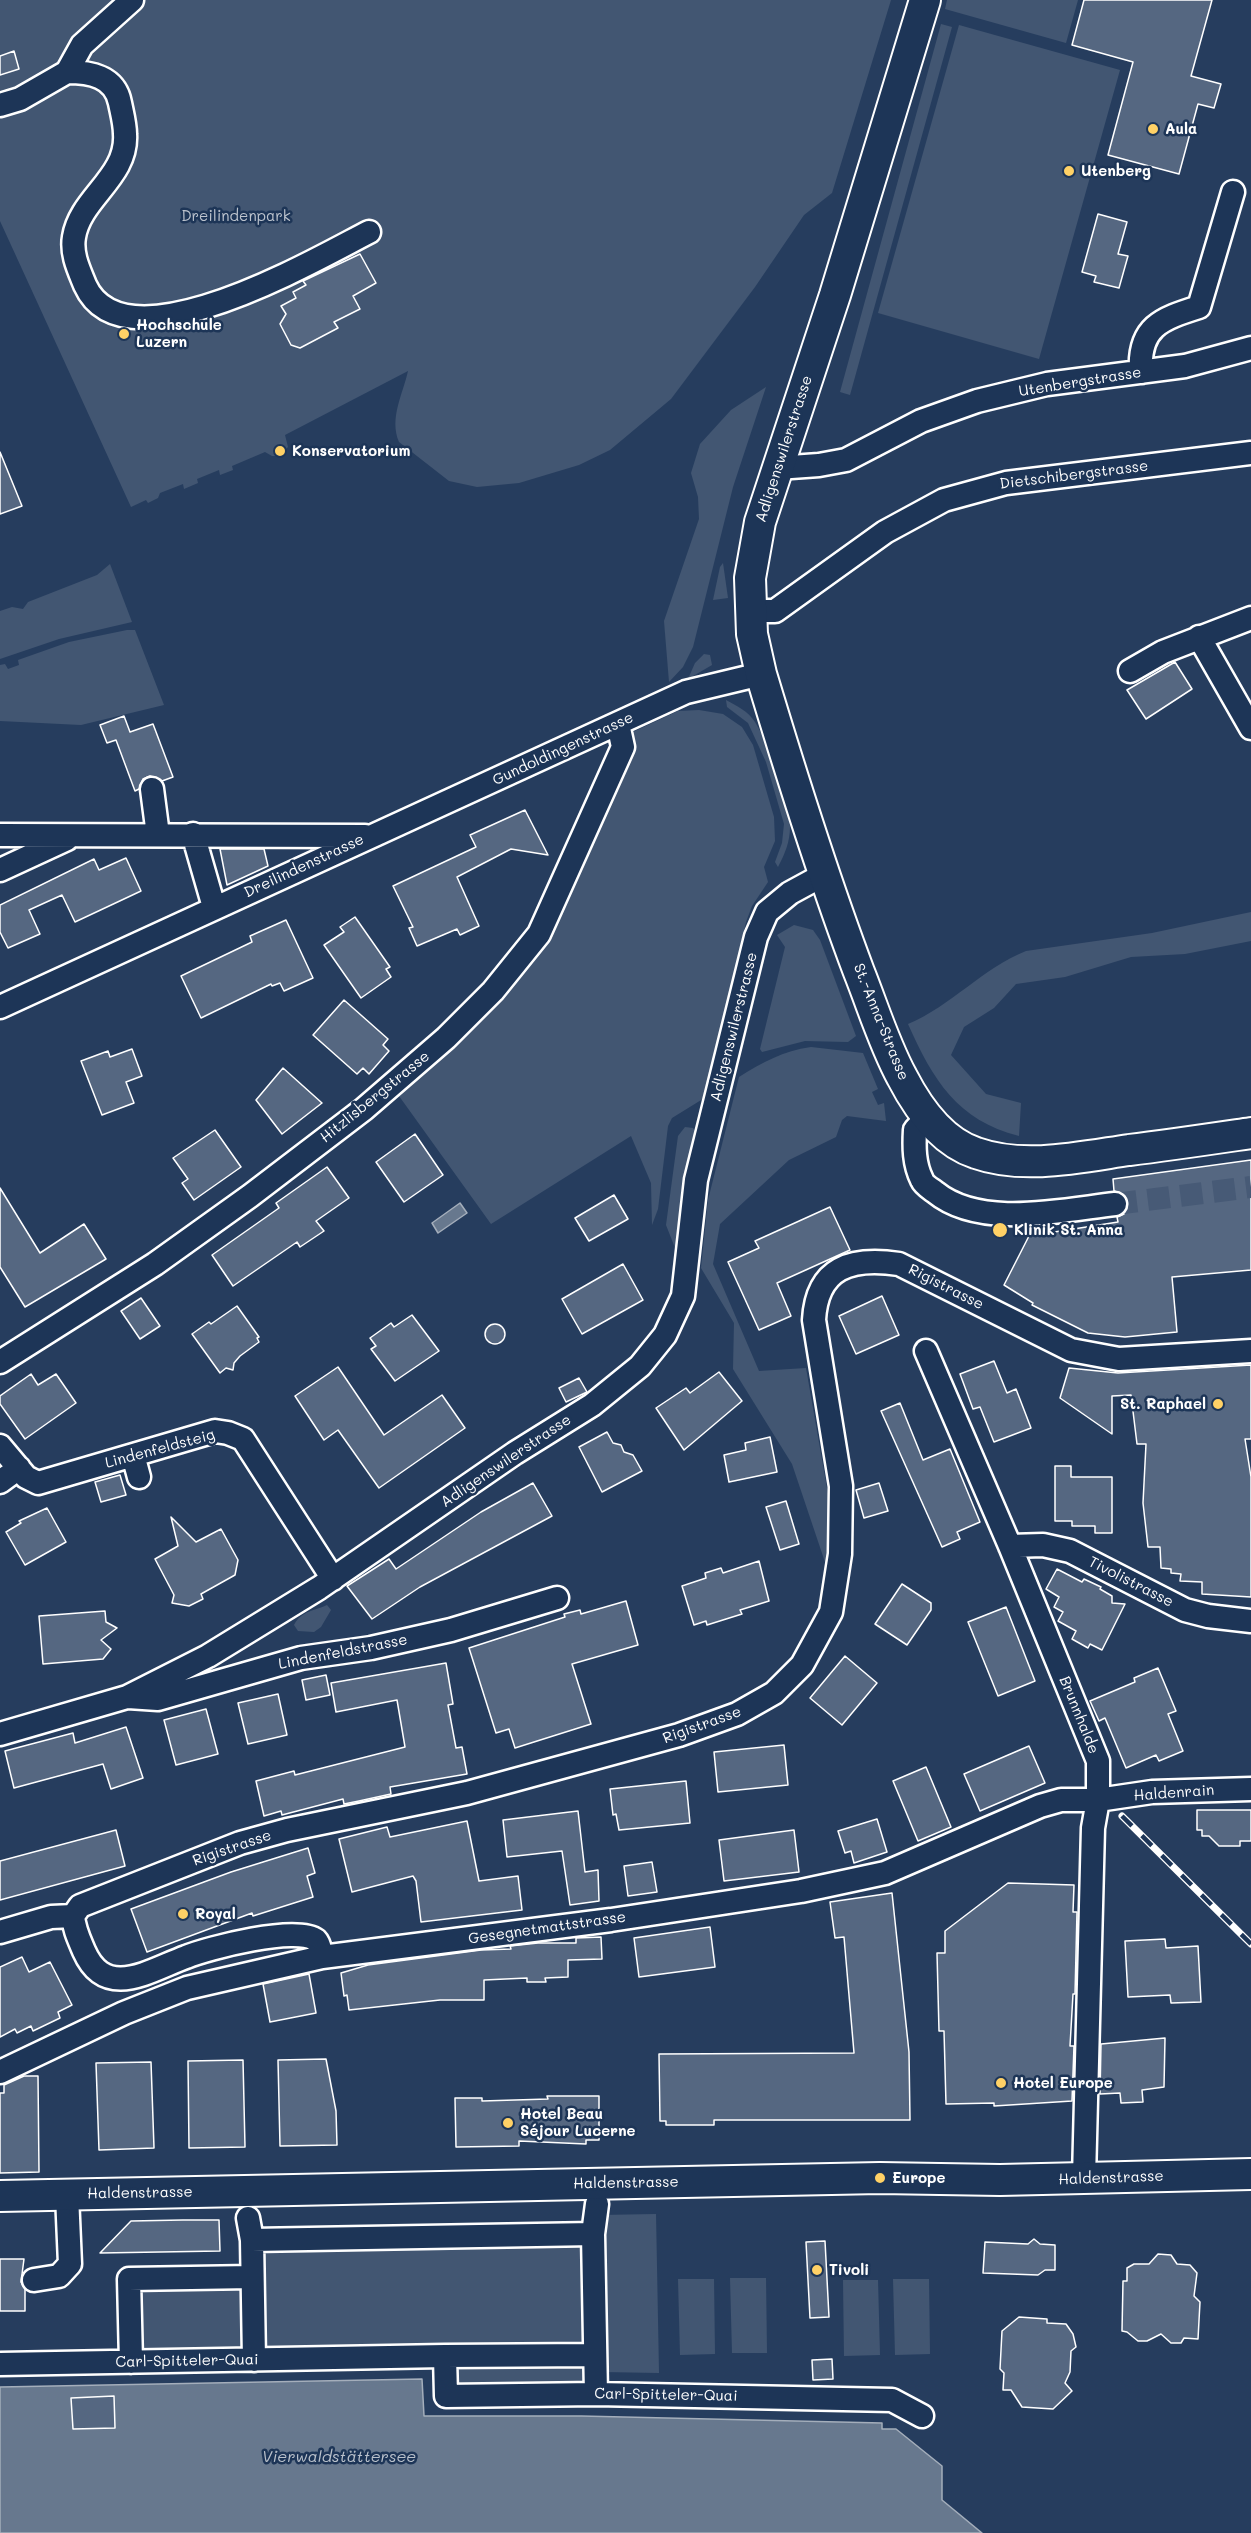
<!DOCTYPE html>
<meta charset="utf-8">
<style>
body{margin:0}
canvas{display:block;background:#263d5e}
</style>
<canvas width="1251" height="2533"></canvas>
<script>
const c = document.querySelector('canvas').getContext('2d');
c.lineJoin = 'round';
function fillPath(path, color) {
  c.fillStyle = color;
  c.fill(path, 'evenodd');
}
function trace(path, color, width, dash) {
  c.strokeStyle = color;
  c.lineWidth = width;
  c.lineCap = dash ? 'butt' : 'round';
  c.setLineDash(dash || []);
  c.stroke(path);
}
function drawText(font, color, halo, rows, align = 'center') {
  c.font = font + ' Mali,sans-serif';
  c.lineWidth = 5;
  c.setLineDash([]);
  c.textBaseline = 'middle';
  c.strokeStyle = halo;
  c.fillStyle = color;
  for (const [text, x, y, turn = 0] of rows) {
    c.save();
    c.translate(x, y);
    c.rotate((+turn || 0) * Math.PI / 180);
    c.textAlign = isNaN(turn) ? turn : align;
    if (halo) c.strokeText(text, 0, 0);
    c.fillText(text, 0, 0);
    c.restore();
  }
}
fillPath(new Path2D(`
 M0 0H891L832 193 804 215 755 287 671 399 610 450 579 465 519 483 477 487 449 481 399 442C389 418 403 394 408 371L285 435 288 447 279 456H272L265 452 232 466 233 470 220 475 219 470 197 479 198 483 184 489 183 484 160 493 158 498 148 503 146 500 131 507 0 221Z
 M947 0H1078L1066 43 945 9Z
 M941 24 952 27 850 395 840 392Z
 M959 25 1120 70 1039 359 878 313Z
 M766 387 733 487 693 647 683 667 669 682 664 621 699 519 698 497 691 473 700 444 731 410Z
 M723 563 728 598 713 600 720 567Z
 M110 564 132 622 59 639 0 659V611L12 607 23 609 28 602 97 575Z
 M127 630H135L164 705 81 725 0 721V665L5 664 8 669 19 665 18 660 69 642Z
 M704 654 710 655 712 665 688 679 695 663Z
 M726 700C737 706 748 711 755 722 767 740 790 806 790 827 790 841 785 854 778 867L775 862 782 843 784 824 766 762 748 723 727 707Z
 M699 710 723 714 742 727 753 745 774 817 775 841 764 867 768 882 752 906 746 922 706 1097 672 1118 668 1126 658 1209 652 1225 651 1183 631 1136 491 1224 394 1089 516 972 624 736 678 711Z
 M1251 912V941L1185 954 1131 957 1065 977 1016 984 994 1008 964 1027 951 1055 986 1094 1021 1103 1019 1136C957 1120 933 1080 908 1024 951 1006 983 968 1026 951L1152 933Z
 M794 925 813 930 820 940 856 1036 848 1042 805 1041 762 1052 760 1049 785 947 777 935Z
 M811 1047 863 1053 878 1089 872 1092 878 1105 884 1103 886 1121 847 1116 842 1120 836 1137 789 1160 720 1224 713 1264 759 1371 806 1368 828 1494 829 1574 792 1464 733 1369 734 1323 701 1268 708 1200 739 1077C763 1062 783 1051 811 1047Z
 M685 1127 693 1128 697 1134 679 1258 666 1225 678 1136Z
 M327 1605 331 1610 321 1627 314 1632 298 1631 294 1625C302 1610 315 1611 327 1605Z
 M656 2214 659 2373 603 2372 601 2215Z
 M593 2234 596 2394 446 2396 445 2357 131 2362 129 2279 252 2277V2240Z
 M730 2278H766L767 2353H732Z
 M678 2279H714L715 2354 680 2355Z
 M893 2279H929L930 2354 895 2355Z
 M843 2280H878L880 2355 844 2356Z`), '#425672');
const water = new Path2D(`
 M460 1203 467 1213 438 1233 432 1223Z
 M422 2379 424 2416H581L882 2423V2429H896L942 2466V2500L982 2533H0V2387Z`);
fillPath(water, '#67788e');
trace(water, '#a4aebb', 1.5);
const building = new Path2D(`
 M1084 0H1212L1191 76 1221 84 1214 108 1198 104 1179 174 1108 155 1133 62 1072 45Z
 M14 51 19 69 0 75V56Z
 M1098 214 1127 222 1118 254 1128 256 1119 288 1094 282 1096 276 1082 272Z
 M360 254 376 283 353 296 360 309 334 322 338 328 300 348 291 345 280 324 286 314 281 306 296 298 293 292 306 285 303 281Z
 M0 452 22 506 0 514Z
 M1175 662 1192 689 1146 719 1127 690Z
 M124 716 130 732 153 724 173 777 162 781 150 776 143 779 139 789 135 791 116 740 107 743 100 725Z
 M525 810 548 855 511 849 457 877 479 926 460 935 457 929 417 946 409 928 413 927 393 886 476 847 470 835Z
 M220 849H264L268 866 227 885Z
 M126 858 141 891 75 922 62 895 29 910 40 934 8 948 0 932V905L94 859 99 870Z
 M355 917 390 967 386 969 391 977 361 998 324 945 344 932 340 927Z
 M286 920 313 978 284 991 280 983 272 986 271 984 201 1018 181 976 252 942 250 936Z
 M344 1000 388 1039 383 1045 389 1051 369 1074 363 1068 357 1074 313 1035Z
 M132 1049 142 1076 126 1082 134 1103 102 1115 81 1061 108 1051 110 1057Z
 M283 1068 322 1103 282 1134 256 1100Z
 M215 1130 241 1167 194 1200 182 1183 188 1179 173 1158Z
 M415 1134 443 1175 404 1202 376 1162Z
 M1251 1160V1270L1172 1277 1177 1332 1125 1337 1088 1333 1032 1305 1033 1303 1004 1285 1029 1236 1118 1222 1117 1217 1124 1214 1128 1203 1125 1195 1114 1191 1113 1179Z
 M327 1167 349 1198 316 1221 324 1231 300 1247 297 1242 233 1286 212 1255 279 1208 276 1203Z
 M0 1188 40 1253 84 1224 106 1259 25 1307 0 1267Z
 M614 1195 628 1219 589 1241 575 1218Z
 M830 1207 850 1250 777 1283 791 1316 759 1330 728 1262 759 1248 755 1241Z
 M623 1264 643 1300 582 1334 562 1299Z
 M882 1296 899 1335 856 1354 839 1316Z
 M141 1298 160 1326 140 1339 121 1311Z
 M237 1306 259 1337 257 1338 259 1342 240 1356 234 1363 233 1370 226 1368 220 1373 192 1334 209 1322 211 1324Z
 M412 1315 439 1351 395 1381 371 1349 376 1346 370 1338 391 1323 394 1327Z
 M485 1334a10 10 0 1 1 20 0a10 10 0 1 1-20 0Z
 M994 1361 1007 1393 1016 1389 1031 1428 994 1442 980 1407 973 1409 960 1374Z
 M1251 1365V1439H1245L1251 1477V1597L1202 1594V1582L1180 1581 1181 1574 1171 1573V1569L1161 1568 1160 1547H1148L1143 1503 1146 1444H1137L1131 1395 1112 1396V1434L1060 1398 1069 1368 1118 1373Z
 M338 1367 384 1435 442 1395 465 1428 379 1488 338 1430 324 1440 295 1396Z
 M719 1372 742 1401 684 1450 656 1408 686 1388 690 1393Z
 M31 1374 38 1385 56 1374 76 1403 25 1439 0 1404V1396Z
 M579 1378 587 1392 566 1402 559 1388Z
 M900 1403 923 1460 950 1449 980 1522 957 1532 960 1539 942 1547 881 1411Z
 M607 1432 613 1443 621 1445 624 1452 633 1455 642 1471 602 1492 579 1447Z
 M770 1437 777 1472 729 1482 724 1455 746 1450 745 1443Z
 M1055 1466H1071V1477H1112V1533H1095V1526H1072V1521H1055Z
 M120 1475 126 1495 101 1502 95 1482Z
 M533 1483 552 1516 420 1587 372 1619 347 1586 389 1559 396 1569 481 1512Z
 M879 1483 888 1511 864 1518 856 1490Z
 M786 1501 799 1544 780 1550 766 1507Z
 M47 1508 66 1542 25 1565 6 1532 21 1523 19 1521Z
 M171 1517 196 1542 221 1529 238 1560 235 1575 201 1594 203 1599 189 1606 172 1603 174 1595 155 1559 178 1546Z
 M759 1561 769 1601 740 1610 742 1614 707 1625 706 1621 694 1625 682 1586 706 1578 705 1573 721 1568 723 1573Z
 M1057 1569 1082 1582 1084 1579 1101 1587 1100 1589 1112 1596V1603L1125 1604 1102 1650 1090 1644 1088 1648 1072 1639 1076 1631 1058 1621 1063 1612 1054 1607 1059 1597 1046 1589Z
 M902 1584 931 1603V1610L907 1645 875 1624Z
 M626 1601 638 1645 572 1664 591 1724 515 1748 509 1729 496 1733 469 1648 565 1617 564 1614 580 1610 581 1614Z
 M1006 1607 1035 1681 998 1696 968 1622Z
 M105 1611 106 1622 117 1628 101 1640 111 1649 103 1659 43 1664 39 1616Z
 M845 1656 877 1683 842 1725 810 1698Z
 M446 1663 453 1704 448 1705 456 1748 462 1747 467 1774 390 1787 391 1794 359 1801 344 1804 343 1799 282 1815 281 1811 264 1816 256 1781 294 1771 295 1775 405 1747 397 1700 336 1712 331 1683Z
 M1158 1668 1176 1711 1168 1714 1183 1751 1159 1761 1156 1755 1126 1768 1105 1718 1099 1721 1090 1701 1135 1682 1134 1678Z
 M326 1675 330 1695 306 1700 302 1680Z
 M278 1694 287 1735 248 1744 238 1703Z
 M206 1709 218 1754 176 1765 164 1720Z
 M126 1727 143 1778 111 1789 103 1764 14 1788 5 1751 73 1733 75 1743Z
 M784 1745 788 1785 718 1792 714 1752Z
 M1029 1746 1045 1783 980 1811 964 1774Z
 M926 1767 951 1827 918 1841 893 1781Z
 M686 1781 690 1823 619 1830 616 1814 613 1815 610 1789Z
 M1197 1810H1251V1841H1240V1846H1219L1209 1836H1202V1830H1197Z
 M578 1811 585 1872 598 1870 599 1901 570 1905 562 1851 507 1857 503 1820Z
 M877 1819 887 1852 854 1863 851 1851 845 1853 838 1831Z
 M467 1821 479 1881 518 1876 522 1910 421 1922 416 1881 413 1876 352 1892 339 1839 387 1827 390 1837Z
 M116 1830 125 1866 0 1900V1861Z
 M794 1830 799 1872 724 1881 719 1840Z
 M308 1848 315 1873 307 1876 313 1897 253 1916 252 1913 147 1952 131 1909 231 1872Z
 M652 1862 657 1892 628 1896 624 1866Z
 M1008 1883 1074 1885 1073 1912H1077L1075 1994H1073L1070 2046H1074L1072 2101 994 2106V2103L946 2104 944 2031H939L937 1953H945V1931Z
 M892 1893 909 2052 910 2120H714V2125H666V2121H660L659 2054 854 2053 844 1937 835 1938 830 1902Z
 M710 1927 715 1967 639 1977 634 1938Z
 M601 1937 602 1959 568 1960V1977L545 1978 546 1982H527V1978L484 1980V2000H440L349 2010 347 1995 344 1996 341 1973 368 1965 481 1950 511 1949 510 1946 538 1943H576V1938Z
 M1165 1939 1166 1948 1198 1946 1201 2002 1171 2003 1170 1995 1128 1997 1125 1941Z
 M22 1957 29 1972 50 1962 72 2005 58 2012 60 2018 33 2031 31 2026 17 2033 15 2029 0 2037V1967Z
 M309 1974 316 2013 270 2022 263 1984Z
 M1165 2038 1164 2087 1142 2090 1143 2102 1121 2103 1120 2093 1100 2094 1101 2044Z
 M326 2059 336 2111 337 2145 280 2146 278 2060Z
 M243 2060 245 2147 189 2148 188 2061Z
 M151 2062 154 2148 99 2150 96 2063Z
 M24 2076H38L39 2172 0 2173V2093H4V2085Z
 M547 2096H599V2140H586V2144L519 2141V2146L456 2147 455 2098H482V2101L548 2099Z
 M183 2220H219L220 2251 100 2253 131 2221Z
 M1034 2239 1040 2244 1055 2245V2270H1045L1038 2275 983 2273 985 2242 1028 2244Z
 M825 2241 829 2317 810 2318 806 2242Z
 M1158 2254 1171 2255 1177 2264 1190 2265 1197 2273 1194 2296 1200 2302 1198 2339 1184 2338 1181 2343H1171L1161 2334 1147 2341H1138L1127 2332 1122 2331 1123 2281H1127V2268L1134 2264H1149Z
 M0 2259H24L21 2282 25 2289V2311H0Z
 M1019 2317 1047 2319V2323L1066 2324 1073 2334 1076 2347 1071 2351 1070 2372 1065 2383 1072 2391 1053 2409 1022 2407 1011 2390H1003L1004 2373 1000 2369 1002 2331Z
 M832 2359 833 2379 813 2380 812 2360Z
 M114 2396 115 2428 73 2429 71 2398Z`);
fillPath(building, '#556781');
trace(building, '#fff', 1.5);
trace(new Path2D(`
 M1115 1204 1251 1187`), '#475a76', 22, [22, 11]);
const minor = new Path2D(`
 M67 72C90 72 115 76 120 103 122 113 125 124 125 134 128 177 80 198 74 237 71 254 79 270 85 285 124 372 316 259 369 232
 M67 72 82 45 132 0
 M0 105 20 99 67 72
 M1141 372C1138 327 1161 319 1199 307L1233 192
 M777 468 819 465 846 460 921 421 977 401 1047 384 1185 366 1251 348
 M751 611H775L885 532 944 500 1006 483 1251 453
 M1199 637 1251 728
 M1130 671 1163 652 1251 618
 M152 789 158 835
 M193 834 214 907
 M0 835 365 836
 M0 870 67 839
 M0 1007 686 692 761 674
 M927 1117 915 1130C914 1147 914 1164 922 1180 924 1185 931 1189 935 1192 980 1229 1062 1210 1115 1204
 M926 1351 1010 1546 1098 1761V1800L1093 1828 1084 2178
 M0 1362 155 1264 250 1196 364 1109 446 1038 493 991 539 934 623 747 618 724
 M0 1446 26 1477 38 1483 215 1431 228 1433 243 1439 333 1579
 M133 1455 139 1477
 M0 1482 19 1468
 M1010 1546 1043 1545 1070 1551 1185 1610 1208 1616 1251 1621
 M128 1697 158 1699 301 1658 371 1648 451 1630 557 1598
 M0 1734 127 1697 208 1656 319 1588 515 1453 592 1405 640 1366 665 1335 683 1296 696 1180 756 937 767 912 790 893 825 874
 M0 1932 51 1917 73 1916
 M322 1957C320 1951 320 1944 316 1940 297 1925 208 1948 186 1957 150 1970 106 2001 84 1951 79 1939 74 1929 73 1916L80 1906 240 1843 287 1830 467 1793 679 1735 737 1714 774 1693 802 1665 831 1612 840 1554 841 1486 814 1320C817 1267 851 1257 899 1264L1071 1350 1119 1359 1251 1351
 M0 2072 124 2013 187 1988 322 1957 611 1920 801 1891 885 1873 1040 1806 1061 1800H1098L1152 1792 1251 1789
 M248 2218 252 2240 254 2360
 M252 2240 593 2234
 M34 2280 59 2276 70 2264 67 2195
 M445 2356 595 2355
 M131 2362 129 2279 252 2277
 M0 2364 445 2356 446 2396 596 2394 892 2400 922 2416
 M596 2394 593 2234 597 2204`);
const major = new Path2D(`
 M925 0 835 295 760 522 750 578 752 634 761 674C791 774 822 874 859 972 873 1007 884 1044 902 1077 918 1108 942 1142 976 1153 1024 1170 1081 1157 1129 1150 1170 1145 1210 1139 1251 1133
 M0 2196 880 2178 1000 2180 1251 2174`);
trace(minor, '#fff', 27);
trace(major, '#fff', 34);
trace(minor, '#1d3557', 22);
trace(major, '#1d3557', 30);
const rail = new Path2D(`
 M1122 1816 1251 1944`);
trace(rail, '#fff', 7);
trace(rail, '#1d3557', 4.5, [14]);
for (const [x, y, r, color] of [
 [1153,129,6,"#ffd166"],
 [1069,171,6,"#ffd166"],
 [124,334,6,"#ffd166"],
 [280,451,6,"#ffd166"],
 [1000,1230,8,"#ffd166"],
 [1218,1404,6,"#ffd166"],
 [183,1914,6,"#ffd166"],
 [1001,2083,6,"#ffd166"],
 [508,2123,6,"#ffd166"],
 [880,2178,6,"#ffd166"],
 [817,2270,6,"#ffd166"]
]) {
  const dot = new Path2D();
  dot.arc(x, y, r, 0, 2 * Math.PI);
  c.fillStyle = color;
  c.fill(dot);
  trace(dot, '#1d3557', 2);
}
drawText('bold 15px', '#fff', '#1d3557', [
 ["Aula",1165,129],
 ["Utenberg",1081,171],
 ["Hochschule",136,325],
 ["Luzern",136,342],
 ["Konservatorium",292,451],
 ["Klinik St. Anna",1014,1230],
 ["St. Raphael",1206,1404,"right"],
 ["Royal",195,1914],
 ["Hotel Europe",1013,2083],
 ["Hotel Beau",520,2114],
 ["Séjour Lucerne",520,2131],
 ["Europe",892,2178],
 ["Tivoli",829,2270]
], 'left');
drawText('15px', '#bdc4ce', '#1d3557', [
 ["Dreilindenpark",236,216]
]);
drawText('15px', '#fff', '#1d3557', [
 ["Utenbergstrasse",1080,382,-9],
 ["Adligenswilerstrasse",784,449,-72],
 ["Dietschibergstrasse",1074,475,-7],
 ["Gundoldingenstrasse",563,749,-25],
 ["Dreilindenstrasse",304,866,-25],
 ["St.-Anna-Strasse",881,1022,68],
 ["Adligenswilerstrasse",734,1027,-76],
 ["Hitzlisbergstrasse",375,1097,-39],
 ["Rigistrasse",946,1287,27],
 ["Lindenfeldsteig",160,1449,-15],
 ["Adligenswilerstrasse",506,1461,-34],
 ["Tivolistrasse",1131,1582,27],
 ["Lindenfeldstrasse",343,1652,-11],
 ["Brunnhalde",1079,1715,68],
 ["Rigistrasse",702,1725,-20],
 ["Haldenrain",1174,1793,-4],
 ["Rigistrasse",232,1848,-19],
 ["Gesegnetmattstrasse",547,1928,-8],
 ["Haldenstrasse",1111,2178,-2],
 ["Haldenstrasse",626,2183,-1],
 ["Haldenstrasse",140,2193,-1],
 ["Carl-Spitteler-Quai",187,2361,-1],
 ["Carl-Spitteler-Quai",666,2395,1]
]);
drawText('italic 16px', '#bbc2cc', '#1d3557', [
 ["Vierwaldstättersee",339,2457]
]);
</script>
